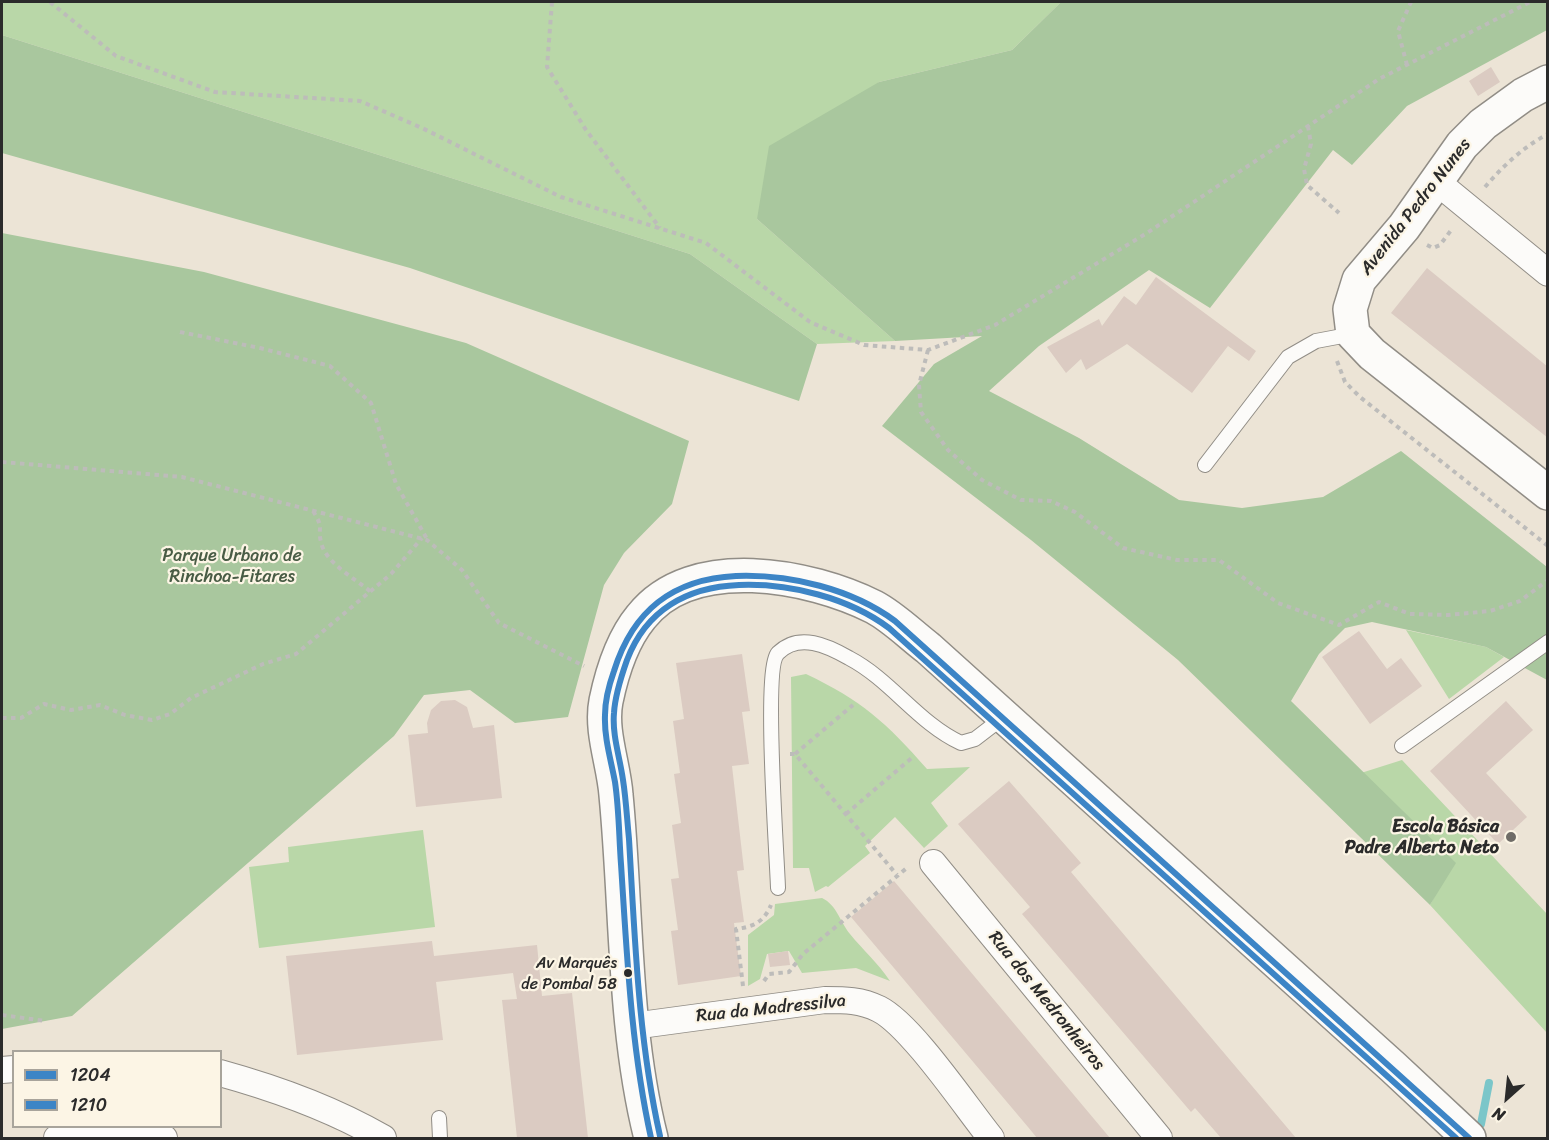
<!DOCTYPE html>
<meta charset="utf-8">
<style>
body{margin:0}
#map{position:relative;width:1549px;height:1140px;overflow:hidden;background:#ece4d6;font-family:Sriracha,sans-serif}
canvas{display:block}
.frame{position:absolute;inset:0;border:3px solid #2b2b2b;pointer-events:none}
.legend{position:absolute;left:12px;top:1050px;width:210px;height:78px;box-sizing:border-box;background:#fcf5e5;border:2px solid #a8a49b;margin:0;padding:8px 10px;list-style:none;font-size:18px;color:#2b2b2b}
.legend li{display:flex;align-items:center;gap:12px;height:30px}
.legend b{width:30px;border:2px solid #a8a49b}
.north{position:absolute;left:1477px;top:1068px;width:60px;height:60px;-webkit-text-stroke:4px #fcf5e5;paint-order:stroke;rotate:207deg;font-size:16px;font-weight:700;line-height:24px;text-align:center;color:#2b2b2b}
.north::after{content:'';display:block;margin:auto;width:21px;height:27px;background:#2b2b2b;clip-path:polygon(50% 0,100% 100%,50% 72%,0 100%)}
</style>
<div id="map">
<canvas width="1549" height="1140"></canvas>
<div class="frame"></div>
<ul class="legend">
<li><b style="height:8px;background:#3d85c6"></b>1204</li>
<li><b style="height:8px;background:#3d85c6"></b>1210</li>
</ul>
<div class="north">N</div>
</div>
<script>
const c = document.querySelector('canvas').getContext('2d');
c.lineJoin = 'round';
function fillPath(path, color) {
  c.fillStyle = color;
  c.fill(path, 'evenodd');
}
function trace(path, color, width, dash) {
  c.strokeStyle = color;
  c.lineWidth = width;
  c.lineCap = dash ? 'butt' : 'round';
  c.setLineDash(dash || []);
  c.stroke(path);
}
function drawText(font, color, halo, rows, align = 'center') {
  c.font = font + ' Sriracha,sans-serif';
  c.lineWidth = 4.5;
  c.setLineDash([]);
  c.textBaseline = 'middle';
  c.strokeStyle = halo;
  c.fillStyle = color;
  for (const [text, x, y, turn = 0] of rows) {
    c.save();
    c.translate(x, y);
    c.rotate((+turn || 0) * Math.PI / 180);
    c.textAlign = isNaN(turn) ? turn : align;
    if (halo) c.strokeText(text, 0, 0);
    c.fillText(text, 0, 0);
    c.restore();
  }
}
fillPath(new Path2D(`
 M2 2H1061L1012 50 879 82 757 219 895 341 817 344 690 254 2 35Z
 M1406 630 1486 647 1504 657 1449 699Z
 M806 674C861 700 887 723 927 769L970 767 931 803 948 826 924 848 895 817 865 846 870 853 828 887 826 886 815 892 809 868H793L791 677Z
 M1402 760 1547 914V1033L1430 905 1435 896 1361 773Z
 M423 830 435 927 259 948 249 867 289 862 288 847Z
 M822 898C837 905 840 922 850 934 863 950 878 963 890 981L856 968 802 973 789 951 767 954 760 979 748 986V935L774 915 775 904Z`), '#b9d7a8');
fillPath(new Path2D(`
 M1061 2H1547V30L1407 106 1352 165 1333 150 1210 308 1149 270 1039 346 989 391 1079 438 1179 500 1242 508 1323 497 1401 451 1547 567V680L1486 647 1372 622 1345 628 1319 654 1291 701 1456 863 1430 905 1178 660 1031 540 882 426 934 364 982 336 895 341 757 219 769 146 879 82 1012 50Z
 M2 35 690 254 817 344 799 401 410 268 2 153Z
 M2 233 204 272 466 343 689 441 672 504 624 553 604 585 568 717 515 723 470 690 424 695 394 736 72 1016 2 1029Z`), '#a9c79e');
trace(new Path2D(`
 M1481 1124 1489 1083`), '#7bc6c9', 8);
fillPath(new Path2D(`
 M1491 67 1500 82 1478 96 1469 81Z
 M1427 268 1548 367V438L1391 313Z
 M1156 277 1256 351 1249 361 1228 346 1192 393 1127 344 1086 370 1081 359 1066 373 1047 347 1099 319 1102 326 1124 296 1136 305Z
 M1359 631 1387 669 1401 658 1422 686 1370 724 1322 657Z
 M742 654 750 711 742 712 749 764 732 766 744 870 737 871 744 922 734 923 741 976 678 985 671 931 678 930 671 879 679 878 672 825 681 823 674 774 680 773 673 721 684 719 676 663Z
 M455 700 467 707 473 728 494 725 502 798 416 807 408 735 428 733 427 723 431 710 441 701Z
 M1506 701 1533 730 1486 773 1527 817 1498 844 1430 771Z
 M1009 781 1081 863 1071 872 1296 1138H1221L1195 1108 1191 1112 1022 914 1030 907 958 824Z
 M894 881 964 964 1110 1138H1037L1028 1127 851 917Z
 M432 941 434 956 537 945 542 996 572 993 588 1138H517L502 1000 517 999 513 973 436 982 443 1040 297 1055 286 956Z
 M788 951 790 965 770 967 768 954Z`), '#dbcbc2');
const service = new Path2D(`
 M1205 465 1288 357 1316 341 1353 334
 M1402 746 1548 642
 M778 888C777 855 763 668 778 653 799 632 828 646 849 658 891 680 918 723 961 743L975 739 1005 716
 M439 1118 440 1138`);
const minor = new Path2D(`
 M1437 182 1548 273
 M933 863 1159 1138
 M633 1026 825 1000C845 1000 861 1000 879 1009 911 1025 966 1107 991 1138
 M2 1070 14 1069
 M220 1073C278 1089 331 1108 383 1138
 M57 1138 118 1136 164 1138`);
const tertiary = new Path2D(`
 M1548 82 1523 95 1483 124 1462 145 1404 227 1359 280 1350 309 1353 334 1372 354 1548 493
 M651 1138C623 1027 627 909 616 795 614 765 600 731 606 701 612 672 622 640 641 617 692 552 810 575 874 607 893 617 911 635 928 648L1393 1067 1469 1138`);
trace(service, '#918d86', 16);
trace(minor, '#918d86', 28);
trace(tertiary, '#918d86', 36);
trace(new Path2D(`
 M50 2 116 56 215 92 360 101 422 128 561 197 706 243 810 322 864 345 928 350 995 325 1147 233 1379 79 1530 2
 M552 2 547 67 586 130 660 228
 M1407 65 1398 31 1411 2
 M1308 126 1311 144 1304 169 1307 185 1339 213
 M1485 187C1503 166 1523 147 1548 134
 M1427 245 1433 248 1440 245 1452 229
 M180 332 260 348 330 366 371 403 396 484 427 539
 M928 350 919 385 921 412 948 450 982 480 1021 500 1051 501 1075 512 1123 548 1177 560H1219L1278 603 1339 625 1379 602 1410 614 1448 615 1490 611 1520 601 1548 580
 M1337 361 1345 382 1360 397 1548 546
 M2 462 182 477 427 540 462 570 499 623 584 666
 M313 511C325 530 317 526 321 542 325 563 356 579 371 592
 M2 718H21L44 704 71 710 100 705 125 715 152 720 170 714 191 698 263 664 296 654 391 574 422 538
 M790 754H795L897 875
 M795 754 853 705
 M846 814 914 756
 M764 981 769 974 789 972 803 954 908 867
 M743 986 736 929C753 927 764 922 771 905
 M2 1015 45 1021`), '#bdbcba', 4, [4.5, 4.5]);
trace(service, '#fcfbf9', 14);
trace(minor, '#fcfbf9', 26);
trace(tertiary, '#fcfbf9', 33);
trace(new Path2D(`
 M651 1138C631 1047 627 956 621 864 619 837 619 809 615 782 611 760 604 738 605 715 605 700 609 685 614 671 633 610 673 579 736 576 790 574 852 589 895 621L1469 1138`), '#3d85c6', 6);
trace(new Path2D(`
 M660 1136C638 1038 635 939 629 839 627 819 626 799 623 780 620 758 612 735 614 713 615 695 621 677 627 660 646 610 687 587 739 585 790 583 849 598 889 628L1456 1138`), '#3d85c6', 6);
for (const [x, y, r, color] of [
 [1511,837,6,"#6f6c67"],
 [628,973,5,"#2b2b2b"]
]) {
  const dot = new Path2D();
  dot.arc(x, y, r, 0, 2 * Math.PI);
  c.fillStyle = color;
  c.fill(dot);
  trace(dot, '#fcf5e5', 2);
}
drawText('16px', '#2b2b2b', '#fcf5e5', [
 ["Av Marquês",617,964],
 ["de Pombal 58",617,985]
], 'right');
drawText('18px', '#2b2b2b', '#fcf5e5', [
 ["Avenida Pedro Nunes",1416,207,-52],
 ["Rua dos Medronheiros",1046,1001,51],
 ["Rua da Madressilva",771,1009,-6]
]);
drawText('18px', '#495c45', '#fcf5e5', [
 ["Parque Urbano de",232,556],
 ["Rinchoa-Fitares",232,577]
]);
drawText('bold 18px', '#2b2b2b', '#fcf5e5', [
 ["Escola Básica",1499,827],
 ["Padre Alberto Neto",1499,848]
], 'right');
</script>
